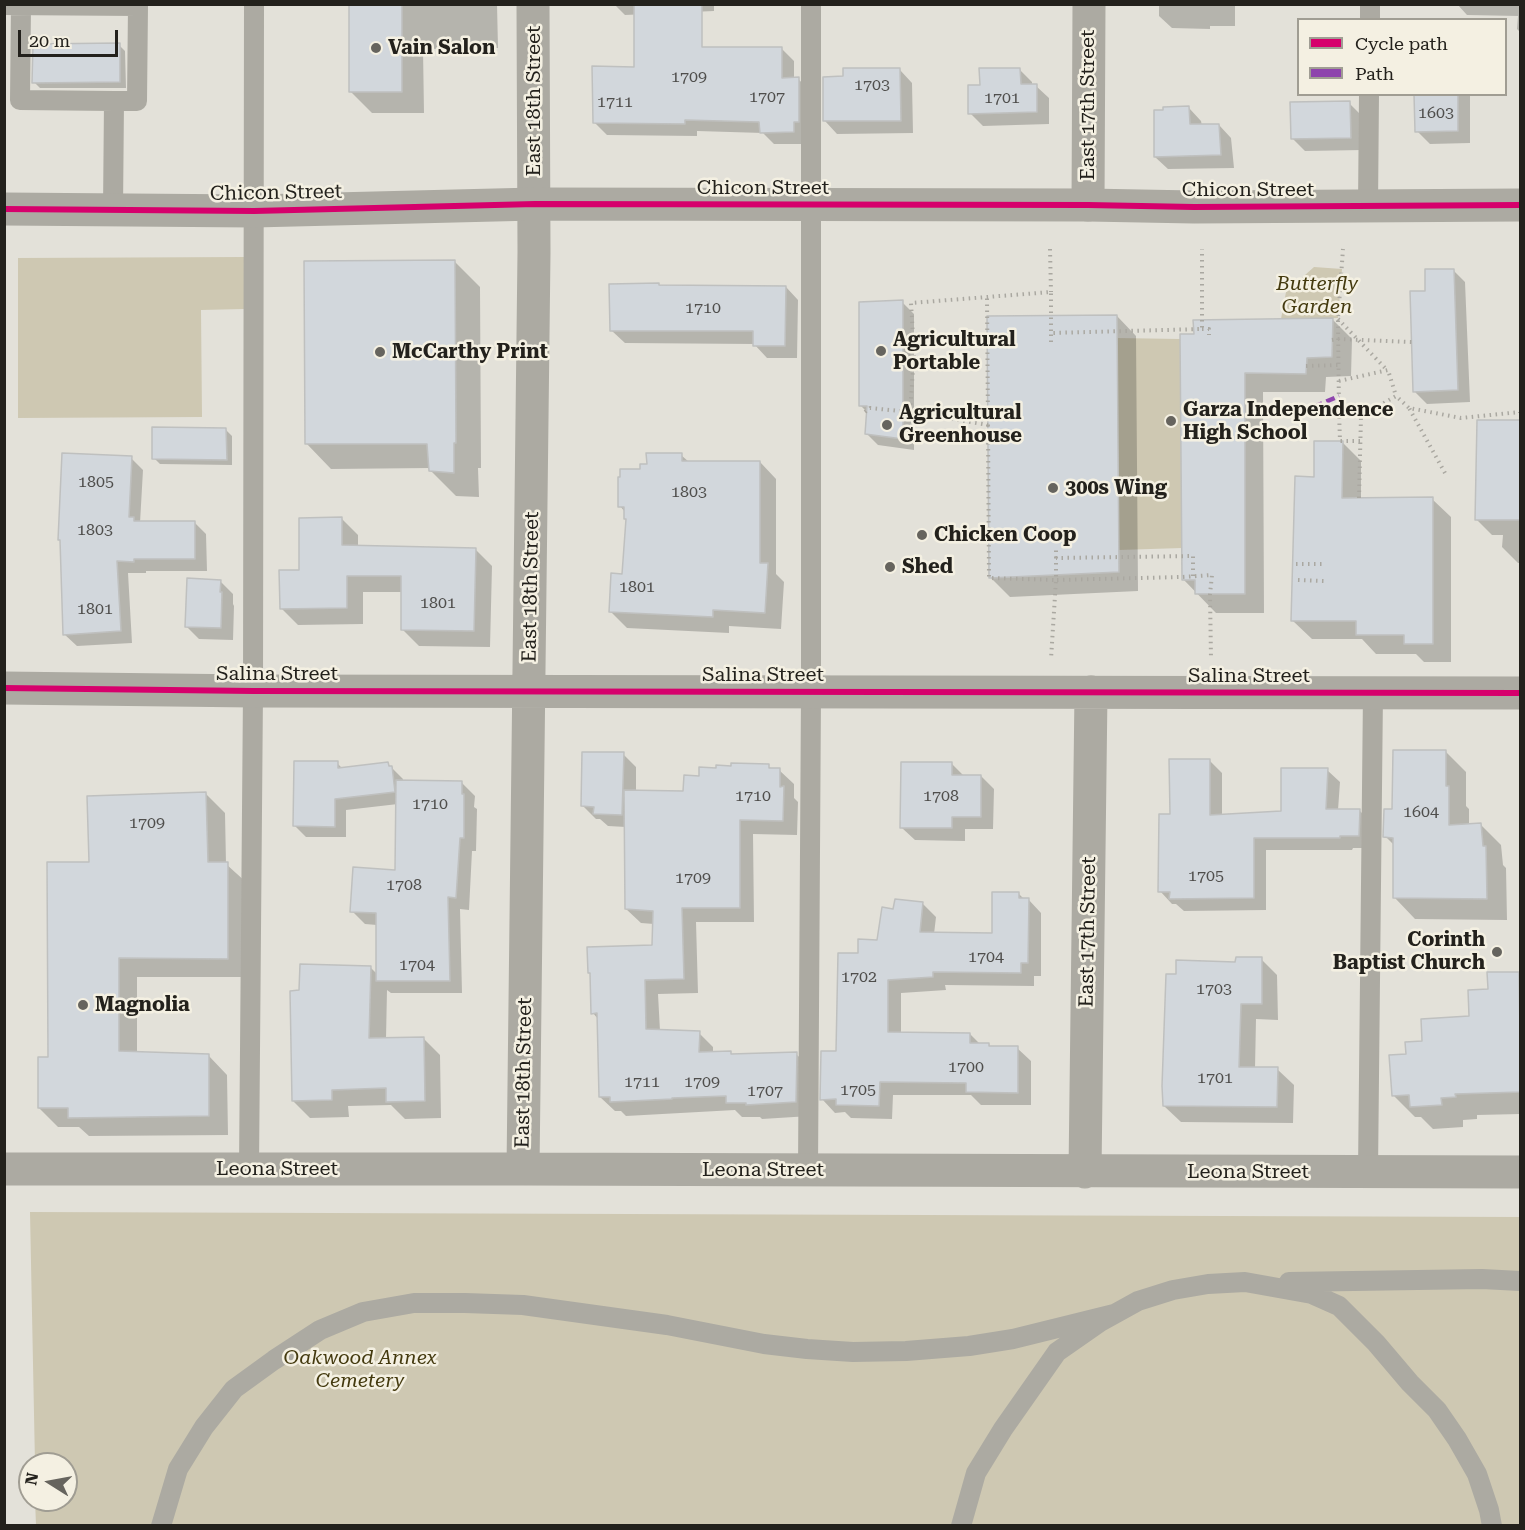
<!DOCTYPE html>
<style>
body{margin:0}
#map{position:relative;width:1525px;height:1530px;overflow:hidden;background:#e3e1d9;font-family:"Roboto Serif",serif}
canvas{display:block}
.frame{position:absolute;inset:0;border:6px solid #23211c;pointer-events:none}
.legend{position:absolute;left:1297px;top:18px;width:210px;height:78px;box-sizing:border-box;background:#f4f0e2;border:2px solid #a09d93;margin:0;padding:8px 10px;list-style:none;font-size:18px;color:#23211c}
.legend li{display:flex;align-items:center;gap:12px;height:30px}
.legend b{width:30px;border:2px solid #a09d93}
.north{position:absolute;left:18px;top:1452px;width:60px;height:60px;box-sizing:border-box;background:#f4f0e2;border:2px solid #a09d93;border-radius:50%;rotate:281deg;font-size:16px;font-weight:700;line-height:24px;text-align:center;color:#23211c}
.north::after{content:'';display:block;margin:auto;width:21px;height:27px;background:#66645e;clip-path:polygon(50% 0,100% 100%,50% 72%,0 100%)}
.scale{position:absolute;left:18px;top:30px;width:100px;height:27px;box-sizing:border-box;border:3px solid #23211c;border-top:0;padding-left:8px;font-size:18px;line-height:21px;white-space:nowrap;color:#23211c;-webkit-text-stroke:4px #f4f0e2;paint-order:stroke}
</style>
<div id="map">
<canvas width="1525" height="1530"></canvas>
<div class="frame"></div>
<ul class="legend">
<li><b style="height:8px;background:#d6006c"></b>Cycle path</li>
<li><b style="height:8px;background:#8e44ad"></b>Path</li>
</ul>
<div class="north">N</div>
<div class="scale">20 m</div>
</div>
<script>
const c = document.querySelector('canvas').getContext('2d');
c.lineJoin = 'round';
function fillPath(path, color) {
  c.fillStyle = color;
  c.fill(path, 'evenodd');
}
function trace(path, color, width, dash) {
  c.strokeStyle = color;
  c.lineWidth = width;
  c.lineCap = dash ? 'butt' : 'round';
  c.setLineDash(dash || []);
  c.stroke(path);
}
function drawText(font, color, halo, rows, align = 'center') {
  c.font = font + ' "Roboto Serif",serif';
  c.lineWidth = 5;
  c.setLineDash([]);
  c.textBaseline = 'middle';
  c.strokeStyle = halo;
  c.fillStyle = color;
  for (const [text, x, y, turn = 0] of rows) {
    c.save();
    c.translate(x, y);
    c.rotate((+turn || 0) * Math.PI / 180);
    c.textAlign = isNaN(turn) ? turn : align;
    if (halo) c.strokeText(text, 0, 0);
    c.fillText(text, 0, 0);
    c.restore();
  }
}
fillPath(new Path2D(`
 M244 257V309L201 310 202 417 18 418V258Z
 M1314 267 1342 269 1338 318 1281 319 1286 292Z
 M1117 338 1180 339 1182 548 1119 550Z
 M30 1212 1520 1217V1525H36L35 1500H66V1464H35Z`), '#cec8b2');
fillPath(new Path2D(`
 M351 4H497L498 48 423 49 424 113H372L350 91Z
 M614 4H714V11L625 15Z
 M1159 4H1235V26H1210V29L1172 28 1159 16Z
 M1457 4H1520V32L1517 29 1518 16 1467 15Z
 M119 45 125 51 126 88H40L34 82Z
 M781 48 794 61V79H798L811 91 805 144H774L763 133 697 131V136L607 135 594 122 635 68Z
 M1019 69 1032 82V86H1036L1049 98V124L983 126 970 113 981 86Z
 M900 70 912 83 913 133 837 134 825 121Z
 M1416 94H1470V143L1430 144 1417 131Z
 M1349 103 1362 116 1363 150 1305 151 1292 138Z
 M1189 108 1201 121 1202 126 1219 125 1231 138 1234 168 1168 169 1155 157Z
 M455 262 480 287 481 468H478L479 497 456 496 431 471 430 468 331 469 306 443Z
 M1453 270 1465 282 1470 402 1427 404 1415 392 1427 292Z
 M660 286 786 287 798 300 797 358H767L754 344 625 343 612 331Z
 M902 302 914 314V450L878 445 867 434 868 413 860 405Z
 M1117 316 1136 336 1138 591 1010 597 991 578Z
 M1333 320 1352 339 1351 376 1326 377 1325 392H1263L1264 613H1216L1183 579 1182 336Z
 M1520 422V563H1518L1502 547 1503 535H1492L1476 519Z
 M226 430 232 436V465L160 464 154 458Z
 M1343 443 1361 461V499H1432L1451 517V662H1424L1416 654H1376L1362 639H1312L1293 621 1315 478Z
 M681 455 689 462H760L776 479V574L784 582 781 629 729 626V633L627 628 610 611 624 575 627 521 625 518V512L620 506 641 470Z
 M131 458 143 470 140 523 194 522 206 534 207 571H146V573H128L132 643 77 646 64 634 62 542 60 540Z
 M342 519 358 535V547L475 549 492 566 490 647 419 646 402 629 403 592H363V624L298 625 281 608 300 572Z
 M220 581 233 594V604L234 606 233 640 199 639 186 626Z
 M1446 752 1466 772V806L1469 809V825H1481L1501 845 1503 865 1506 868 1507 920 1415 919 1395 898 1394 845 1385 836 1394 811Z
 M623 754 636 767V792H684L700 777 768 766 772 769 779 770 794 784V798L798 802 797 835 753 834 754 922H696L698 993 658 994 660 1031 699 1033 713 1047V1053L730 1052 733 1056 796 1054 811 1068 810 1116 762 1119 760 1117H742L735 1110 626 1116 621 1111H615L600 1097 598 1019 593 1013 653 947 654 924 641 923 626 909V827L608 826 600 819H596L583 806Z
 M1209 760 1222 773V816L1282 812 1327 770 1340 782 1338 810H1359L1372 823 1371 848H1353L1352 850H1266V910L1184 911 1176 904H1172L1160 891 1172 815Z
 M337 763 343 769 388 764 403 779V782L462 783 475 796 474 807 477 809 476 851H472L469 910 460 909 462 993H391L387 990 386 1039 423 1038 440 1055 441 1118 405 1119 391 1105 348 1106 349 1117 310 1118 293 1101 301 992 370 967 378 975 377 925 365 924 352 911 397 871 398 804 346 810V837H306L295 826Z
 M952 764 964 776H981L994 789 993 829H965V841L915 840 902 828Z
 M206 794 225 813 226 864 247 883V977H137V1053L208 1055 227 1075 228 1135 89 1136 79 1127H58L39 1108 90 864Z
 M1018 893 1024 899H1028L1041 913V976H1034V986L945 985 946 990 901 993V1034H970L980 1044H989L991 1047 1017 1048 1031 1061V1105H981L971 1095H893L892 1119 851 1118 845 1112 835 1113 822 1099 838 1052 859 955 879 942 895 910 923 904 936 917 934 934H994Z
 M1261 959 1277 975 1278 1020 1256 1019 1255 1069H1277L1294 1085 1293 1123 1181 1122 1164 1106 1177 976Z
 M1518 974 1520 976V1114L1477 1115V1119L1463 1120V1127L1433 1129 1421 1117H1415L1393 1095 1408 1056 1423 1043 1471 1017 1489 991Z`), '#0003');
const building = new Path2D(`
 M349 4H402V92H349Z
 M634 4H702V47H782V78L799 77V122H794V132L760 133 759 122 685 120V124L593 123 592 66 634 67Z
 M120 43V82L32 83 33 44Z
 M843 68H900L901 121H823V77L843 76Z
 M979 68H1020L1021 84H1037V112L968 114V85H980Z
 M1414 94H1458V131L1415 132Z
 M1350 101 1351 138 1291 139 1290 102Z
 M1189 106 1190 124H1219L1221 155 1154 157V110H1163V107Z
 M455 260 456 443H454V473L429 471 427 444H305L304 261Z
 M1425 269H1454L1458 390 1413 392 1410 291H1425Z
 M659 283V285L786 286 785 346H753V331H610L609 284Z
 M903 300V439L865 434 867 406H859V302Z
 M1117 315 1119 572 989 578 987 316Z
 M1333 318 1332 357 1307 358 1306 374 1245 373V594H1195V580H1182L1180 334H1194L1193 320Z
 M1477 420H1521V520H1475Z
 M152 427 226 428 227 460 152 459Z
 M1314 441H1343L1342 498 1433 497V644H1404V635H1356V621H1291L1295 476 1314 477Z
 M62 453 132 456 129 517H134V521H195V559H134V562L117 561 121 631 63 635 60 540H58Z
 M646 453H682V461H760V563H768L765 613 713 610V617L609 612 611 573 622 574 626 519H624V507H618V477H620V469H640V464H647Z
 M342 517V545L476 548 474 631 401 630V576H347V608L280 609 279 570H299V518Z
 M187 578 221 580 220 592H222L221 628 185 627Z
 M1393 750H1446V786H1449V825L1481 823 1483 846H1486L1487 899 1393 898V838L1383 837 1384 809H1392Z
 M582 752H624L622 815 593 814 594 807 581 806Z
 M1169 759H1210V815L1281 811V768H1328L1326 809H1360L1359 836H1340V838H1254V898L1169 899 1170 892H1158L1159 814H1170Z
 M294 761H338V768L388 762 389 766H392L395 792 335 799V827L293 826Z
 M901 762H952V775H981V817H952V828H900Z
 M731 763 769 764V768H780V787L784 786 783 821 740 820V908H682L684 979 645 980 646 1029 700 1031 699 1052 731 1051V1054L797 1052 796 1102 746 1105V1103H726V1096L672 1098V1099L610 1102V1097H599L597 1013 591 1014 590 973H588L587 947 652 945 653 911 625 909 624 790 683 791 684 775 699 776V767L716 768V765L731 766Z
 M396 780 462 781V794H464V838H460L456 898 448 897 450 981H376V913L350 912 353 867 395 870Z
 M206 792 208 862H228V959L119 958V1051L209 1054V1116L68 1118V1108H38V1057H48L47 862H89L87 796Z
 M992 892H1019V898H1029L1028 963H1021V973L933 972V977L888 980V1032L970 1033V1043H989V1046H1018V1093L966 1092V1083L880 1082 879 1106 836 1105V1099L820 1100 821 1051H836L838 953H858V939L877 940 882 907 893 909 895 899 923 902 920 932 992 933Z
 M1236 957H1262V1004H1241L1239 1067H1278L1277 1107 1163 1106 1162 1086 1166 974H1176V960L1235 962Z
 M300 964 371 966 369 1038 424 1037 425 1101 386 1102V1088L332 1090V1100L292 1101 290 991 299 990Z
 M1487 972H1519L1521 1092 1455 1094 1456 1097 1441 1098 1442 1105 1410 1107 1409 1095 1392 1096 1389 1055 1406 1054 1405 1042 1422 1041 1421 1019 1469 1016 1468 990 1488 989Z`);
fillPath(building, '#d2d7dc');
trace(building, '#bfc0bf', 1.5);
trace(new Path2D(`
 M1050 249 1051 292
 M1338 319 1387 370
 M1202 329H1209V335
 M1332 340 1338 339 1412 342
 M1051 342V333
 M903 355 914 354 911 303 1051 292V333L1202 329V249
 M1306 366 1338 365
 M1339 381 1388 370 1396 396
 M865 412 870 408 910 412 914 354
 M910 412 988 425 987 297
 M1339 412 1338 319 1343 249
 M988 425 989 578 1056 580 1051 659
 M1360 441H1340L1339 412 1361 416
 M1445 473 1409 408 1461 418 1520 412V414
 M1359 498 1361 416 1396 396 1409 408
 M1056 558V549
 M1296 564H1323
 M1193 576V556L1056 558V580L1182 577 1212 575 1210 594 1211 659
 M1298 580 1324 581`), '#aaa8a1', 4, [1.5, 4.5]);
trace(new Path2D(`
 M4 5 138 6 137 101H114L113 210
 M21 5 20 100 114 101
 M1370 20V4
 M1368 207 1369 94
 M249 1169 253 691 254 4
 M808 1170 811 692V4
 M1368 1172 1373 692
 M1289 1282 1482 1279 1520 1281
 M161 1526 178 1469 204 1427 234 1389 274 1360 320 1330 363 1312 414 1303H465L523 1305 667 1325 764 1344 807 1349 853 1352 906 1351 969 1346 1013 1339 1114 1314
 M961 1526 976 1473 1003 1429 1057 1352 1100 1322 1138 1301 1173 1290 1208 1284 1245 1282 1312 1294 1339 1306 1376 1343 1410 1383 1437 1410 1457 1439 1477 1474 1489 1510 1492 1526`), '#acaaa2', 20);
trace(new Path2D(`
 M1088 205 1089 4
 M4 688 253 691 1520 693
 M4 1169H523L1520 1172
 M523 1169 534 252 533 4
 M1085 1172 1091 692`), '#acaaa2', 33);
trace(new Path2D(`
 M4 209 254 211 535 204 1088 205 1194 207 1520 205`), '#acaaa2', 33);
trace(new Path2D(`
 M1314 407 1339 396`), '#8e44ad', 4.5, [9, 4.5]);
trace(new Path2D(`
 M4 209 254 211 535 204 1088 205 1194 207 1520 205
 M4 688 253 691 1520 693`), '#d6006c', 6);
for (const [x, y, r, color] of [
 [376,48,6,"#66645e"],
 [881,351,6,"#66645e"],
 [380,352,6,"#66645e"],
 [1171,421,6,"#66645e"],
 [887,425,6,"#66645e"],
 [1053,488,6,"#66645e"],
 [922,535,6,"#66645e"],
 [890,567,6,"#66645e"],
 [1497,952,6,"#66645e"],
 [83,1005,6,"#66645e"]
]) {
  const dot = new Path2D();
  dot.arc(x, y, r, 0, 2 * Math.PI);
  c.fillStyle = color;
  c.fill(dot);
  trace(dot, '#f4f0e2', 2);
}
drawText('16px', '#4f4e4c', null, [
 ["1709",689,77],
 ["1703",872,85],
 ["1707",767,97],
 ["1701",1002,98],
 ["1711",615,102],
 ["1603",1436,113],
 ["1710",703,308],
 ["1805",96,482],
 ["1803",689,492],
 ["1803",95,530],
 ["1801",637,587],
 ["1801",438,603],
 ["1801",95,609],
 ["1710",753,796],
 ["1708",941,796],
 ["1710",430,804],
 ["1604",1421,812],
 ["1709",147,823],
 ["1705",1206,876],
 ["1709",693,878],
 ["1708",404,885],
 ["1704",986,957],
 ["1704",417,965],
 ["1702",859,977],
 ["1703",1214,989],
 ["1700",966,1067],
 ["1701",1215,1078],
 ["1711",642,1082],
 ["1709",702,1082],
 ["1705",858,1090],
 ["1707",765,1091]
]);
drawText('bold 20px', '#23211c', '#f4f0e2', [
 ["Vain Salon",388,48],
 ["Agricultural",893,340],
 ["Portable",893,363],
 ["McCarthy Print",392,352],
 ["Garza Independence",1183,410],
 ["High School",1183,433],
 ["Agricultural",899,413],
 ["Greenhouse",899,436],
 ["300s Wing",1065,488],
 ["Chicken Coop",934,535],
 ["Shed",902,567],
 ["Corinth",1485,940,"right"],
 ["Baptist Church",1485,963,"right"],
 ["Magnolia",95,1005]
], 'left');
drawText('20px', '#23211c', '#f4f0e2', [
 ["East 18th Street",534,101,-90],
 ["East 17th Street",1088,105,-90],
 ["Chicon Street",763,188],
 ["Chicon Street",1248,190],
 ["Chicon Street",276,193,-1],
 ["East 18th Street",531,587,-89],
 ["Salina Street",277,674],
 ["Salina Street",763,675],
 ["Salina Street",1249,676],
 ["East 17th Street",1088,932,-89],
 ["East 18th Street",524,1073,-89],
 ["Leona Street",277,1169],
 ["Leona Street",763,1170],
 ["Leona Street",1248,1172]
]);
drawText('italic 20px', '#443a0f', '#f4f0e2', [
 ["Butterfly",1317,284],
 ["Garden",1317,307],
 ["Oakwood Annex",360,1358],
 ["Cemetery",360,1381]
]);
</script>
